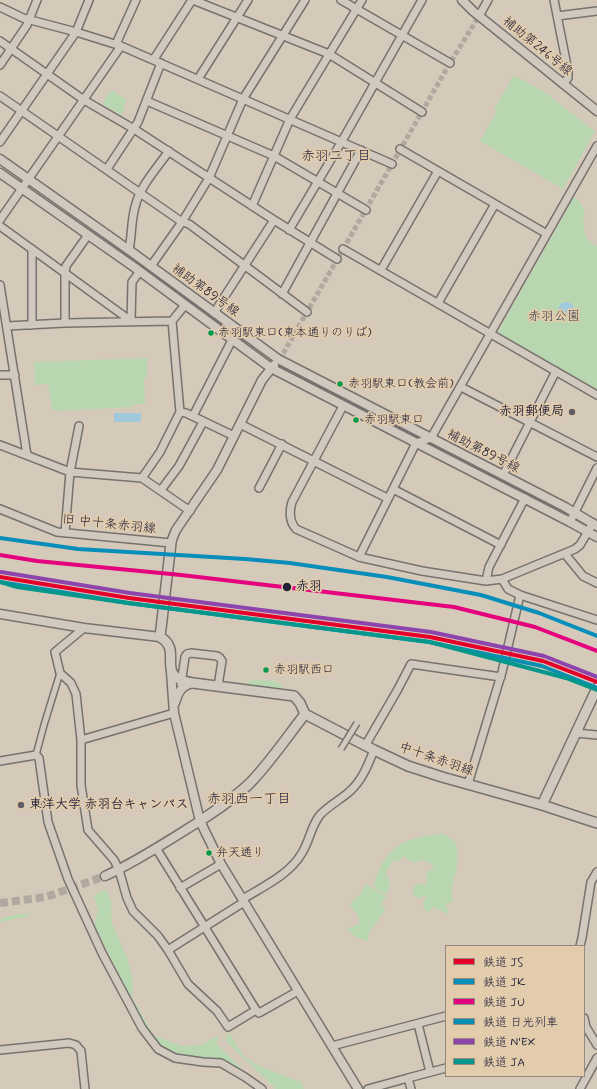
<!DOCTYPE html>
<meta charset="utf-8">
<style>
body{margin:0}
#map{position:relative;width:597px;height:1089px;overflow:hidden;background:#d5cab9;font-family:Mynerve,"Klee One",sans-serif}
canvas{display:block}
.legend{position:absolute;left:445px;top:945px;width:140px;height:132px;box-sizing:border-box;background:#e2ccac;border:1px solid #95887f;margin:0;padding:5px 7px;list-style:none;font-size:12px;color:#22223b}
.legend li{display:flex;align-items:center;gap:8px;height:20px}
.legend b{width:20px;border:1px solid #95887f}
</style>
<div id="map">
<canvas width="597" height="1089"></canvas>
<ul class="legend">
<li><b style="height:5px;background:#e4002b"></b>鉄道 JS</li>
<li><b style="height:5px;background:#088eba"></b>鉄道 JK</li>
<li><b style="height:5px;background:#e5007d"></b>鉄道 JU</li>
<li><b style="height:5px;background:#078eb1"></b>鉄道 日光列車</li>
<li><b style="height:5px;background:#8e44ad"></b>鉄道 N'EX</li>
<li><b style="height:5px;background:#05978c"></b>鉄道 JA</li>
</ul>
</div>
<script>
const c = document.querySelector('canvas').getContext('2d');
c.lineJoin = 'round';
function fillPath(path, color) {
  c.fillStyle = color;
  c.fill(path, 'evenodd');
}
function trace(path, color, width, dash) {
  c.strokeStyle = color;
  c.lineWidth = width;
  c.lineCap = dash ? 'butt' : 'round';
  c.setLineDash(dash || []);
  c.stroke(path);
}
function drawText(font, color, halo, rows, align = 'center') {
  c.font = font + ' Mynerve,"Klee One",sans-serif';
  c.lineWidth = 3.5;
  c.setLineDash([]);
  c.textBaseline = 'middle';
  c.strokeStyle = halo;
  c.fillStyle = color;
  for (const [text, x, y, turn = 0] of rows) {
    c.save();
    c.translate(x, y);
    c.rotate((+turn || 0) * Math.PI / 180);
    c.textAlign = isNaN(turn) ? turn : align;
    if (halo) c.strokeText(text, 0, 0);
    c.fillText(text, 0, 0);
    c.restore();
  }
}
fillPath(new Path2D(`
 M514 75 546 93 595 131 563 189 480 141 497 111 494 109Z
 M111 90 127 100 123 107 125 109 121 115 102 104Z
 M574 197C583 203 584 208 585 218L583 219C585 231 584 241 597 246V391L500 335 498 332Z
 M147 358V377L144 378 145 404H133V407L57 411 52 409 48 384 35 385 34 362Z
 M256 680C265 681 281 679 283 689L281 691 247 686 246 684 249 681Z
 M443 833 456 843C460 858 456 872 452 887 451 892 454 894 452 902L445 904 448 910V914L433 907 429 912H426L423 905 426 897 423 895 421 898H418L413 894V888L419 884H427L426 873 434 867 431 863 422 860 414 863 403 856 400 861H393L385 873C392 880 390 885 387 894L384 893 375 888C373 874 388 851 401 844 409 839 434 834 443 833Z
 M366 884 386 896 381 905 386 909 368 934V941C360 939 352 936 347 929L359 924V917L350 905 363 891V889Z
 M106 889 111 901 112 924 128 960 133 983 132 997 154 1036 184 1046 202 1045 218 1035 217 1044 247 1074 222 1061 203 1059 176 1055 159 1047 143 1025 94 924 98 910 94 896Z
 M18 914H29L30 916 0 922V919Z
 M228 1032 245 1057 257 1065 301 1082 304 1089H275L274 1087 226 1041Z`), '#b8d7b1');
fillPath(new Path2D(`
 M558 310a8 8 0 1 1 16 0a8 8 0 1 1-16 0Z
 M114 413H141V422H114Z`), '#a0cadb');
trace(new Path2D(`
 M278 359 284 352 450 63 479 16`), '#b1a8a0', 5, [5, 2.5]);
trace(new Path2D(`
 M0 903 46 897 105 876`), '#b1a8a0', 8, [8, 4]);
const pedestrian = new Path2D(`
 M36 755 44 725 60 673`);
const minor = new Path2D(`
 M193 0 329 54 422 112
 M341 0 450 63
 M554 0 568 71V78L563 84
 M0 7 23 18 76 32 121 46 392 164
 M479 16 488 0
 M557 16 597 11
 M0 41 84 100 134 129 274 220 337 259
 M116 44 136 0
 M154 59 192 0
 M0 65 27 25 37 0
 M198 79 248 0
 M0 96 182 222 189 224 307 312
 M147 101 274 156 366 210
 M0 142 76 32 89 0
 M400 149 547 234
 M107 169 138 122 161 63
 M252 206 290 119 362 0
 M0 220 121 46
 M0 226 131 321
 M289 230 342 141 422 0
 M343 249 597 395
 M129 250C132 235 131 221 135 207 140 186 157 168 169 151
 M151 266 182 222 209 178 243 99 305 0
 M381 270 438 171
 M0 285 27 455
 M282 294 361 150
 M438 303 495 204
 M214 313 274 220
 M131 321 132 282 140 271
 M65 323V273L66 266 88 235
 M32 325V249
 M7 326 65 323 172 321
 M0 375H15
 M461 387 597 457
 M343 406 292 502C289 512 289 521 296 529L359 557 422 571 486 581 502 579 575 549 580 545 593 523
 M180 412 186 413 234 436
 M193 416 232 340
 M240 424 387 498
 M0 445 70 472 142 478 190 511
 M503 475 556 371
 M142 478 160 452 180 412 172 321 185 305
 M259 488 282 444
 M393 489 501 545
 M161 490 179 466 203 422
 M0 509 57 532 171 543
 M570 522 597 468
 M65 533 70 472 79 426
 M565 554 583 576 597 583
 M359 557 416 443 431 438 597 146
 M502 579 508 589 520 595 597 620
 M486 581 489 567 525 498
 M84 628 55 652 60 673 71 683 76 694 81 740V785L88 830 114 860 119 870 127 898 133 911 158 936 168 950 188 984 217 1011 228 1027 256 1010 259 1013 298 991
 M181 684 185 657 187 654 191 653 217 656 220 658 222 661 218 686
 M576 733 597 735
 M81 740 174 713
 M365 746 398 689 411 664 501 677
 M0 761 36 755 39 758 48 822 68 879 102 953 142 1028 158 1049 175 1058 203 1062 221 1063 245 1077 262 1089
 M468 784 502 672 520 595
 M156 848 256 1010
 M180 888 221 864
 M243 899C264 886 289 875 302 853 310 840 311 826 320 815 328 806 340 800 349 792 362 781 368 765 374 750
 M580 946 582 938 591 882 597 872
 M168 950 244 902
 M584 1018 586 1027 597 1045
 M418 1024 430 1072
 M332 1046 446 1016
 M0 1050 69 1043 76 1045 81 1051 85 1089
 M408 1078 446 1068
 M368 1089 408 1078 411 1089
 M580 1089 597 1058`);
const tertiary = new Path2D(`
 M462 0 473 11 597 111
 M0 159 129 250 278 359 565 507 597 526
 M0 173 134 267 271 368 570 522 597 537
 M171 543 173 537 176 530 217 470 262 380 274 365
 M0 614 84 628 160 637
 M171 672 174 713 200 821 221 864 358 1089
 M175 703C178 692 182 685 193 683
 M105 876C138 861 169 840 200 821`);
const secondary = new Path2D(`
 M171 543 160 637C185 651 152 677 193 683L294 696 300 703 305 714 374 750 408 766 442 777 542 805 597 823
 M542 805 597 688
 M200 821C218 809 236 797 251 782 271 761 287 737 305 714`);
trace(pedestrian, '#77726f', 8);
trace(minor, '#77726f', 10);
trace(tertiary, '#77726f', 11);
trace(secondary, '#77726f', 12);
trace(pedestrian, '#d1c9bd', 5);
trace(minor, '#d1c9bd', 7);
trace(tertiary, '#d1c9bd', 8);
trace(secondary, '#d1c9bd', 9);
const pedestrianBridge = new Path2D(`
 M341 749 357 723`);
trace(pedestrianBridge, '#77726f', 8, []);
trace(pedestrianBridge, '#d1c9bd', 5);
trace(new Path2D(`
 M0 577 129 598 430 637 543 661 597 682`), '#e4002b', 4);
trace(new Path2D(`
 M0 538 78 549 245 559 290 563 387 577 481 595 539 613 597 636`), '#088eba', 4);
trace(new Path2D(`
 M0 555 37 561 181 575 454 607 535 627 597 651`), '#e5007d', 4);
trace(new Path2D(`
 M0 582 128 603 429 642 542 666 595 687`), '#078eb1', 4);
trace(new Path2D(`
 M1 572 130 593 431 632 544 656 597 677`), '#8e44ad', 4);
trace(new Path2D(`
 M0 582 17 587 128 603 430 642 566 678 597 690`), '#05978c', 4);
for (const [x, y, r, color] of [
 [211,333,3.5,"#03994f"],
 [340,384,3.5,"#03994f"],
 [572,412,4,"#615d67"],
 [356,420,3.5,"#03994f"],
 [287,587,5,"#22223b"],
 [266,670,3.5,"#03994f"],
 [21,805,4,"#615d67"],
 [209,853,3.5,"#03994f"]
]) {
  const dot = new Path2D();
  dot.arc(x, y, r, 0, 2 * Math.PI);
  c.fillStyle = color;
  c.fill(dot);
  trace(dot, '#e2ccac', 1.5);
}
drawText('12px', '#22223b', '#e2ccac', [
 ["赤羽駅東口(東本通りのりば)",218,333],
 ["赤羽駅東口(教会前)",348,384],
 ["赤羽駅東口",364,420],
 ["赤羽駅西口",274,670],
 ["弁天通り",216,853]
], 'left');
drawText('13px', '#22223b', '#e2ccac', [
 ["補助第246号線",537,47,39],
 ["補助第89号線",205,291,36],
 ["補助第89号線",483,452,27],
 ["旧 中十条赤羽線",109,525,6],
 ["中十条赤羽線",436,760,19]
]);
drawText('13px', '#353f4c', '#e2ccac', [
 ["赤羽公園",554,317]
]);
drawText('bold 13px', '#22223b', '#e2ccac', [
 ["赤羽郵便局",564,412],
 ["東洋大学 赤羽台キャンパス",29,805,"left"]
], 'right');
drawText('bold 13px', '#22223b', '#e2ccac', [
 ["赤羽",296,587]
], 'left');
drawText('14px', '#22223b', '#e2ccac', [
 ["赤羽二丁目",336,157],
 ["赤羽西一丁目",249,800]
]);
</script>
